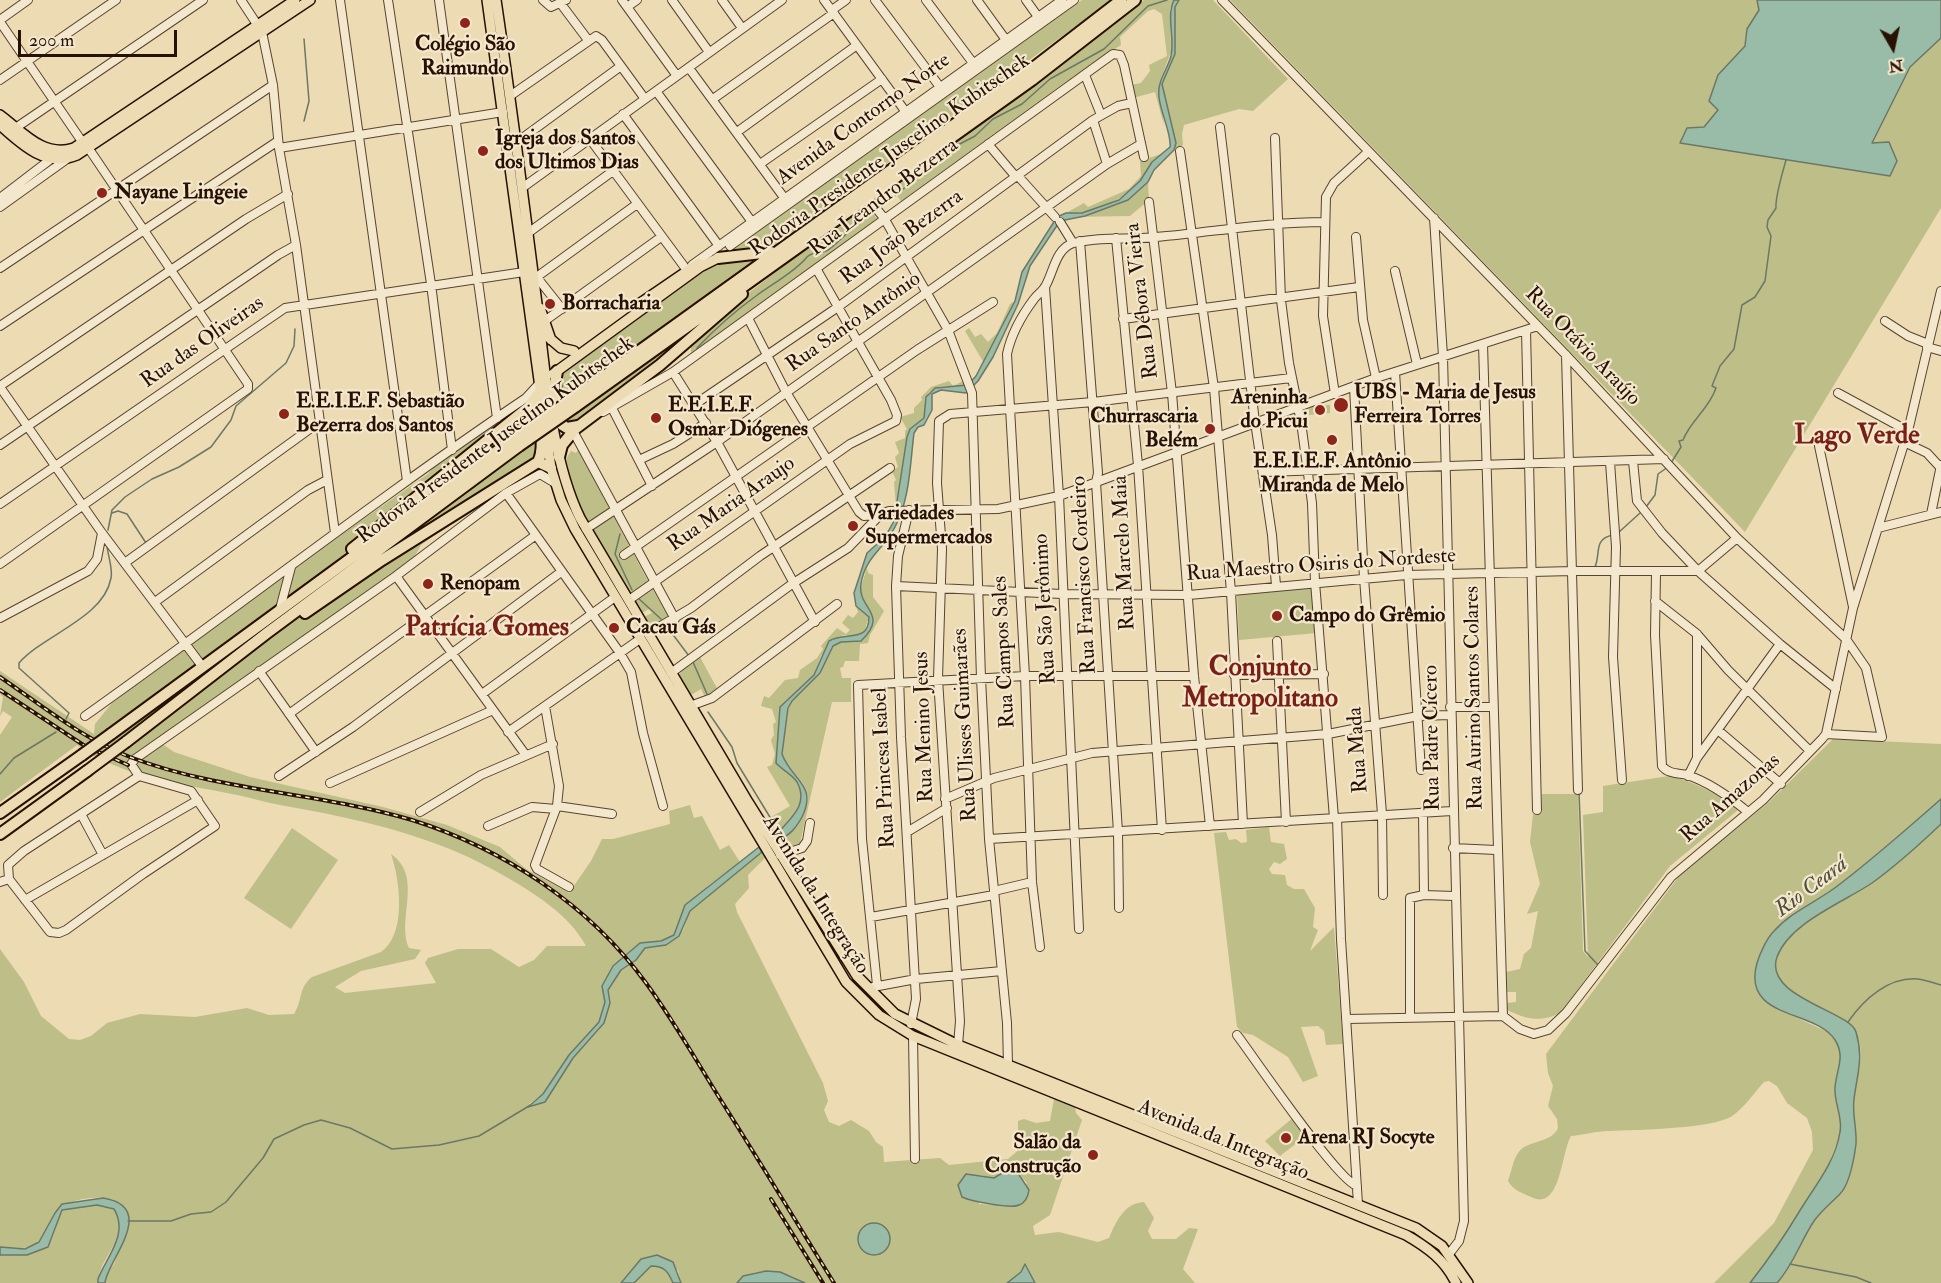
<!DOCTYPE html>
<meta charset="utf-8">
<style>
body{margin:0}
#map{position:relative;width:1941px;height:1283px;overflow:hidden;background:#ecdbb3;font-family:"IM FELL Double Pica",serif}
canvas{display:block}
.north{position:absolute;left:1863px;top:18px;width:60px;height:60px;-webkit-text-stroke:4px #f3e8ce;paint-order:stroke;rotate:171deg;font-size:16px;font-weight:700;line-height:24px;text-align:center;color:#281103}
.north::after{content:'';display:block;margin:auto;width:21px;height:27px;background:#281103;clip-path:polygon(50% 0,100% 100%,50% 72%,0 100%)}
.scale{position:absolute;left:18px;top:30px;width:159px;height:27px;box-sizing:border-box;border:3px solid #281103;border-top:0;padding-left:8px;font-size:18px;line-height:21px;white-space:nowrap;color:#281103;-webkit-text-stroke:4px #f3e8ce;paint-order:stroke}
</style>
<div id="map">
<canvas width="1941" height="1283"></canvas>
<div class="north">N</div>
<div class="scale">200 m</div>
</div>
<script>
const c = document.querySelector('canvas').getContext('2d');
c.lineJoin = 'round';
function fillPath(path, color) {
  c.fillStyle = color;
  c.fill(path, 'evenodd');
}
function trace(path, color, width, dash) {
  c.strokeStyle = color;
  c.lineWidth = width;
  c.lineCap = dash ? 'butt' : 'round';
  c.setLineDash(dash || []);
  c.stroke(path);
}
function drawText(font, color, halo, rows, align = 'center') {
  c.font = font + ' "IM FELL Double Pica",serif';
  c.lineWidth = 4.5;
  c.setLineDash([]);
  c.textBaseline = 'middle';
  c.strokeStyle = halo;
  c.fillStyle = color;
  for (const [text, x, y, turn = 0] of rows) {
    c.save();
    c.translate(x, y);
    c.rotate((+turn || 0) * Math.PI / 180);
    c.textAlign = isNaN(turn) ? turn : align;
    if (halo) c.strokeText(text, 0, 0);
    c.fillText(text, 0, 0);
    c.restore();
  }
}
fillPath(new Path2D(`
 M1082 0H1112L566 396 574 415 715 312 657 364 573 425 565 423C562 407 556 387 564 373L844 169Z
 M1144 0H1174L1170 9 1171 52 1159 83 1164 125 1155 92 1133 98 1131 85 1141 83 1150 71 1149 65 1167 56 1162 14 1154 9 1148 11 1120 37 1121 45 1064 83 901 201 890 186Z
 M1179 0H1213L1288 79 1253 111 1239 109 1184 125 1182 134 1183 145 1174 150 1176 143 1162 84 1175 54V7Z
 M1230 0H1757L1759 10 1747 29 1745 46 1719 75 1709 100 1719 110 1705 127 1871 143 1910 67 1941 38V208L1745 532Z
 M1161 154C1152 162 1149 171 1141 180 1123 201 1094 214 1066 213L1084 203 1088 207 1129 189 1141 176 1140 161Z
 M1148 182 1149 200 1130 216 1070 217C1100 214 1124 199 1148 182Z
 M863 205H868L877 219 691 354V347L742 298Z
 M1015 301 984 363 965 331 969 328 975 337 981 334 988 342 997 333 1010 304Z
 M965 380 967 385C954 388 938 382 928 393L924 418 910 429 907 437 896 507 894 482 896 480 892 471 898 467 895 457 899 453 895 442 905 438V431L907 429 900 417 914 413V408L922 400 921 397 931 387 949 381 953 386Z
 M1330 405V413L1309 415V406Z
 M531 410 539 455 524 471 421 545 413 559 158 741 174 752 250 777 383 807 447 825 500 847 526 869 569 893 591 861 602 839H613L670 824 669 811 690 805 694 818 702 816 720 850 729 845 740 862 709 885 680 920 674 935 661 941 640 943 613 966 602 986 605 1002 599 1022 569 1055 543 1094 529 1104 543 1103 573 1058 599 1030 610 1003 608 990 621 970 636 960 645 948 658 947 683 930 690 911 762 852 766 857 748 875 749 888 735 904 737 912 823 1083 828 1101 824 1110 829 1122 839 1126 851 1120 869 1131 876 1142 883 1147 884 1162 940 1158 949 1165 1008 1159 1021 1148 1023 1136 1018 1133V1121L1024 1119 1036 1123 1050 1121 1054 1099 1075 1107 1076 1113 1082 1120 1050 1215 1033 1226 1035 1235 1059 1232 1098 1242 1109 1238C1116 1222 1124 1203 1144 1202L1154 1218 1148 1231 1152 1239H1176L1189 1228 1198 1229 1183 1269 1195 1283H1035L1026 1264 1021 1272 1007 1283H805C786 1271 754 1264 737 1283H681L678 1270 641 1259 621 1283H105L106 1274 114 1264 128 1225 113 1199C95 1196 69 1198 56 1212 52 1216 50 1224 47 1229 38 1249 20 1251 0 1247V949L24 982 41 1016 69 1039 80 1040 91 1036 107 1023 140 1014 195 1017 247 1008 269 1015 294 1014C303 1000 298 988 312 977L381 952C407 934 400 880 391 854 424 877 396 919 409 948L421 950 415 959 361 971 335 987 345 993 436 983 425 963 428 958 458 949H491L519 967 534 960 547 946H586C570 916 537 895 508 878 438 836 360 819 280 805 264 802 248 797 232 794 179 783 121 777 77 745L0 802V735L12 717 3 711 0 716 3 697 0 694V671L94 734 95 724 112 703 286 573 428 474 437 464 503 417 515 411ZM1007 1170H1016L1027 1183 1014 1206 979 1204 980 1175 994 1178Z
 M578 450 648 581 631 594 584 517 575 496 566 459 571 451 576 453Z
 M867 567 868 573 873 575V597L884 611 870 635 868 643 860 644 859 661H845L843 667 840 668 842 678H851V702H832L800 843 791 846 781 843 779 840C796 831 816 805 804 785 797 774 786 766 782 754L789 705 826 661 833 646 841 642 861 641C884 619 867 614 860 591Z
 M1312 585 1317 633 1239 640 1237 594Z
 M652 588 669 618 651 628 644 617 652 613 649 609 642 613 634 601Z
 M856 606 869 617 864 632 856 638 844 635 833 639 821 656 814 675 780 707 776 763C781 770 792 774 797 782 810 806 788 820 776 835L766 820 790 806 767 767 772 765 775 754 771 740 774 735 773 724 776 722 772 709 761 706 764 696 769 698 785 680 798 678 800 670 817 658 823 649 821 646 837 628 846 634 850 630 842 623 848 615 853 618 858 612Z
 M700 657 718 690 705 697 701 689 691 695 679 676 682 669Z
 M1833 739 1941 744V799L1838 886 1794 913 1773 932V1007L1828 1032 1839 1046 1841 1066 1835 1089 1841 1120 1840 1134 1825 1174 1785 1237 1750 1283H1714L1774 1223 1813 1150 1812 1132 1807 1118 1787 1103 1777 1086 1769 1081 1764 1082C1754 1093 1744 1108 1732 1116 1713 1129 1633 1130 1608 1131 1596 1131 1584 1135 1571 1136 1561 1153 1561 1212 1531 1197 1522 1193 1513 1190 1508 1181 1511 1173 1513 1160 1518 1153 1528 1139 1551 1144 1558 1128L1557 1119 1548 1106 1553 1086 1548 1073 1546 1054 1682 872 1769 802Z
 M1669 776C1696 782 1716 793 1738 810L1670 866 1560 1013C1539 1023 1527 1019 1507 1010V1003L1516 1002V992H1507L1506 972 1520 969 1524 954 1531 948 1538 911 1527 914 1540 884 1530 842 1533 814 1542 812V794H1578L1583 951 1588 957 1583 815 1603 812V786Z
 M1941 824V1283H1777C1794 1264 1800 1241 1814 1221 1821 1210 1831 1204 1839 1195 1844 1189 1855 1152 1856 1143 1857 1128 1852 1113 1854 1098 1857 1077 1867 1051 1855 1031 1843 1009 1766 997 1777 958 1787 925 1845 902 1872 883 1897 866 1919 845 1941 824Z
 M1269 827 1271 842 1284 844 1287 859 1280 864 1274 862 1269 869 1272 874 1285 875 1287 885 1294 889H1304L1315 908 1313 927 1318 930 1310 951 1334 927 1343 1044 1326 1045 1324 1031 1318 1026 1301 1027 1318 1076 1303 1082 1288 1057 1253 1035 1243 1033 1237 1027 1214 833 1226 832 1229 840 1236 839 1241 843 1247 842 1246 830Z
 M292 828 338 860 291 929 244 898Z
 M1294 1117 1307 1135 1280 1156 1265 1141Z
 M97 1205 114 1209C131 1239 99 1255 98 1283H0V1255H16L52 1239 62 1210Z
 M651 1266C664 1266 668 1271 673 1283H634Z`), '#bebe88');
const water = new Path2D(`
 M1174 0H1179L1175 7V54L1162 84 1176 143 1174 150 1154 170 1148 182 1128 200 1085 216 1060 221 1030 266 1018 304 993 357 978 381 966 393 941 390 932 394V410L924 425 918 427 914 433C910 464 910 499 895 527 884 549 865 557 861 584 857 609 890 613 861 641L841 642 833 646 820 673 792 701 788 708 782 754C791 780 818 784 802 817 796 828 791 834 779 840L776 835C788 820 810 806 797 782 792 774 782 770 776 763L780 707 814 675 829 641C845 631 869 644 869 617L856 606 854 593 867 553 885 537 894 521 907 437 910 429 924 418 926 397 935 388 968 385 976 376 1015 301 1022 272 1057 217 1066 213H1082L1119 200 1140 181 1152 162 1170 147C1172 135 1160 111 1159 97 1157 80 1167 71 1171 56 1175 38 1166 17 1174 0Z
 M1757 0H1941V38L1910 67 1872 143 1889 142 1897 161 1890 176 1680 143 1687 128 1704 127 1718 110 1709 101 1718 75 1745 46 1747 29 1759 10Z
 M1941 799V824C1919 845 1897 865 1872 883 1844 902 1789 923 1777 957 1763 997 1850 1011 1856 1032 1864 1058 1857 1075 1854 1099 1852 1114 1857 1129 1856 1144 1854 1159 1850 1185 1839 1195 1830 1204 1821 1211 1814 1221 1800 1242 1794 1264 1777 1283H1750C1768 1260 1784 1237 1799 1212 1814 1187 1835 1163 1840 1132 1843 1117 1834 1103 1835 1088 1836 1070 1846 1057 1835 1040 1816 1009 1741 1020 1757 963 1760 953 1767 938 1774 931 1793 910 1819 901 1840 884 1875 857 1908 828 1941 799Z
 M759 847 762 852 690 911 679 936 666 945 645 948 636 960 621 970 608 990 610 1003 604 1023 573 1058 545 1102 528 1107 543 1094 569 1055 599 1022 605 1002 602 986 613 966 640 943 661 941 674 935 685 905Z
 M1009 1169 1016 1170 1029 1190C1028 1197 1025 1203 1019 1205 1011 1209 970 1201 962 1197L958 1185 966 1174 994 1178Z
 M103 1198C160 1207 106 1262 105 1283H98V1279C107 1256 129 1234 114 1209L97 1205 62 1210 48 1247 27 1255H0V1247L25 1249 39 1242 55 1213 62 1204Z
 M858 1239a16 16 0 1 1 32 0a16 16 0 1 1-32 0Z
 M657 1255 673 1262 681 1283H673C668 1271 664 1266 651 1266L634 1283H621L641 1259Z
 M1025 1264 1035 1283H1007L1021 1272Z
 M766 1271 780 1272 805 1283H737L743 1276Z`);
fillPath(water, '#99bca8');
trace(water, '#6c7866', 1.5);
trace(new Path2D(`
 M304 121 309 101 304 39
 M877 204 892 198 956 146 975 136 993 119 1022 104 1050 79 1104 49 1148 6 1167 0
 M697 348C715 329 735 311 756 296 772 284 795 272 807 257 813 251 821 254 828 250 832 248 869 213 870 211
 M1671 463 1681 447 1679 441 1683 440C1691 420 1709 409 1716 388L1712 386 1720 366 1734 349 1742 305 1755 297 1765 281 1771 236 1767 227 1768 220 1776 208C1775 197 1783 171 1786 160
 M1646 507 1655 495 1658 474 1668 467
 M112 513 118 511 127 514 146 543
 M108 530 112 510 125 497 152 479 179 467 211 447 231 420 236 406 286 363 294 346 295 329
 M1618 533 1640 513
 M620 534 615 554 632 590
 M1595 567C1601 553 1593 539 1613 535
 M638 598 661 619
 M668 628 689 656
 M693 662 707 694
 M708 712 732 747 737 763 779 832
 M66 719 69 713 19 668V663C43 635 104 618 111 578 113 569 108 556 107 546
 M0 774 14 758 56 732
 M1579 792 1585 951 1598 965
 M1848 1022C1864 999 1888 977 1918 979 1926 980 1933 983 1941 985
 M128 1221H171L191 1214 211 1212 226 1202 263 1158 274 1139 304 1125 321 1120 350 1128 392 1149 439 1145 479 1136 529 1106
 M1790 1264 1856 1277 1871 1283`), '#6c7866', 1.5);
const minor = new Path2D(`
 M241 0 262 32 273 85 279 148 296 245 335 533
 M340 0 407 481
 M388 0 431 284 452 450
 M439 0 497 418
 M543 0 551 7 566 0
 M622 0 677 76
 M672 0 709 52
 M722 0 742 28
 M824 0 908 115
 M875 0 940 87
 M926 0 973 63
 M977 0 1006 40
 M1026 0 1041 21
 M1222 0 1566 355 1737 538 1846 639 1866 668 1882 737 1826 734
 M561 4 588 40
 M627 7 637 0
 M832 10 846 0
 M0 20 28 0
 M0 22 83 143
 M689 68 785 199
 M1085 75 1101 115
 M0 80 116 0
 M656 91 752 222
 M510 96 596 36 602 40 645 99
 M713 99 834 13
 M623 114 719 246
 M1093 120 1107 164
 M17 127 203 0
 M1220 127 1255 422 1272 535 1276 586
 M737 132 857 45
 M1275 138 1281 300 1289 363 1301 422 1312 503 1315 582 1334 818
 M590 139 686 269
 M517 142 621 66
 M988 144 1016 177
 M279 148 503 112
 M1180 151 1214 388 1231 592 1243 824
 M760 164 882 79
 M1018 176 1055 217
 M522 188 782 0
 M866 196 884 218 948 330 972 393 981 678 989 839 1007 1023 1008 1065
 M0 198 51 159
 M1149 202 1172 393 1194 676 1210 826
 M0 207 67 159
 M1434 218 1443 356 1464 1221 1459 1241 1449 1254
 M1060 222 1073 243C1101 236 1128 240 1156 237 1214 232 1266 222 1325 222
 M528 233 613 171
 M1356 237 1363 320 1376 378
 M1116 238 1138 465 1162 830
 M1080 241 1098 473 1096 482 1118 832 1119 908
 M730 246 1074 0
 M692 265 1062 0
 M0 268 273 85
 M1395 271 1417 364
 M535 275 562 309
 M538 276 637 204
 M1045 287 1059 496 1079 929
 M748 318 786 392 859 512 864 516 881 514
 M1123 319 1359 287
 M546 320 661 237
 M1885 321 1908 336 1928 344
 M0 326 278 141
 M1526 330 1537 810
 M1483 344 1503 1016
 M1927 347 1941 351
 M1566 355 1578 790
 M673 372 717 442 815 622
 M1395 372 1421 770
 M0 386 246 219 288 194
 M0 387 102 533 202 666
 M1354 387 1364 578 1382 814 1383 895
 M1838 393 1908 431
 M1335 394 1323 316 1326 197 1334 183 1368 152
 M694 405 838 307 1093 120 1118 106 1132 103
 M612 408 652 486
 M603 412 673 372 1113 54 1120 55 1124 65 1144 157
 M573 431 675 619
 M1904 442 1927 453 1940 467
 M0 445 278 255 296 245
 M1819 446 1853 607
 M639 460 673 444 706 423
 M1633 461 1637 501 1662 533 1698 571 1780 644 1836 689
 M1610 462 1616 547 1613 657 1622 780
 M1264 472 1664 459
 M506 493 620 653 631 672 643 733 663 806
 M0 504 285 308 524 272
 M909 510 898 556 896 586 901 737 916 999 911 1024
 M1931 514 1941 465
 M1878 528 1941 512
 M586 529 717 442 1107 164 1141 144
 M624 555 917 350 993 302
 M126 562 318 423
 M0 564 248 389V384L89 149
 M1656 573 1655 635 1662 766C1668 774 1678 773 1687 775 1709 782 1731 798 1748 812
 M396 576 525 754
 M896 586 1062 594 1189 595 1406 575 1573 571H1698L1737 538
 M629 600 850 444 896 421 897 415 891 400 817 270
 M1655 601 1697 634 1728 670 1809 750
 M155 602 308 490 327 480
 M280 609 291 567
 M0 618 88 571 97 559 102 533
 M649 633 691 608 760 556 890 468
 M1697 634V758
 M1277 641 1286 822
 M259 671 316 752
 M671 673 792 584 848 548 881 514 889 511 998 509 1059 496 1376 378 1538 326
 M1234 675 1324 674
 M482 694 615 597
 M545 706 559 786 557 806 535 865 537 869 569 887
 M690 706 712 698 837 604
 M1450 707H1493
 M289 714 536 535
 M85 716C233 611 376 499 526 398L538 385
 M1719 731 1781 784
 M508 732 640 639
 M139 776 191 791 215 826 143 874 66 930 59 933 50 932 9 879 8 865 24 851Z
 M139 776 131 764 135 759 396 576 506 493 540 474 555 483
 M279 776 353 727 561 572
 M1688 776 1697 758 1780 644
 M330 783 493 710
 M945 799 994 778 1092 753 1328 734 1418 716 1450 715
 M557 806 612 814
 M420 812 481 775 553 744
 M1423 812 1424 895
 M81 814 103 855
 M1337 818 1341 939 1358 1204
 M488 826 532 807 556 809
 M907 832 947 808
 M989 839 1452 811
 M1453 848 1496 850
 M780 855 802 848 807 841 810 823
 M0 882 9 879
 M994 891 1032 882
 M25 900 198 800
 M871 917 994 895
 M1040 947 1032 882 1025 676 1007 354C1011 335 1022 315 1034 299 1038 294 1043 291 1046 285 1054 270 1056 249 1073 243
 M877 985 862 839 858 685 1025 676H1194
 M873 987 916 979 1002 971
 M1410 1018V898L1424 895 1454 896
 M1347 1019 1503 1016 1520 1029 1534 1034 1548 1030 1566 1013 1671 877 1763 800 1822 739 1826 734 1853 608 1908 431 1941 291
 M1237 1035C1255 1059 1337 1180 1357 1186
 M913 1036 915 1159
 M958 1045 960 1021 938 679 942 549 937 483 939 421 950 414 1093 402 1291 378`);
const major = new Path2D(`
 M487 0 551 468 561 500 575 529 846 982 879 1015 913 1036 1406 1235C1427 1247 1445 1260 1456 1283
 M496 0C511 101 524 202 537 304 545 369 551 459 580 518L748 802 857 976 895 1014 958 1045 1416 1228 1442 1246 1468 1283
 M0 115C23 132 43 158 74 148L295 0
 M0 125C22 145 46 168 77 155L310 0
 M639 304 699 263
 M540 308 551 340
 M547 336 561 348 574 351
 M553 374 700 267 718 258`);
const highway = new Path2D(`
 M718 258 771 252
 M557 371 555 384 562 425 567 428 578 426
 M571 400 1033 68 1121 0
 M575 407 1032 80 1135 0
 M559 457 562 445 575 429 660 365 742 294
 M538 462 551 468
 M352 549 529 407 541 390
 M305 613 382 560 538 462C544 451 543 418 531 410H525
 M111 734 515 438
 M126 742 267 633 519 446
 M0 813 82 755
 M0 834 87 771`);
trace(minor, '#59442f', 10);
trace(major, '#281103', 12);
trace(highway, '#281103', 14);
trace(minor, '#f3e8ce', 8);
trace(major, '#ecdbb3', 9);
trace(highway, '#ecdbb3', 10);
const rail = new Path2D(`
 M0 677C41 705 83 739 130 757 218 791 321 793 412 820 504 849 589 905 646 983 674 1021 697 1062 722 1102 760 1162 797 1223 834 1283
 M0 690 85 746 128 765
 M771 1199 823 1283`);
trace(rail, '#281103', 4);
trace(rail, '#f3e8ce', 1.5, [4.5]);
const highwayBridge = new Path2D(`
 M515 438 571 400
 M519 446 575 407
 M82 755 111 734
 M87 771 126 742`);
trace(highwayBridge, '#281103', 14, []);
trace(highwayBridge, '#ecdbb3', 10);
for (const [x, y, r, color] of [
 [465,23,6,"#8f2418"],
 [483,151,6,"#8f2418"],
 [102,193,6,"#8f2418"],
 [550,304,6,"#8f2418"],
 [1341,405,8,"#8f2418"],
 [1320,410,6,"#8f2418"],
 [284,414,6,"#8f2418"],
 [656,418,6,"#8f2418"],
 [1210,429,6,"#8f2418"],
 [1332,440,6,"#8f2418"],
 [853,526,6,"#8f2418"],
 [428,584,6,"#8f2418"],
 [1277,616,6,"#8f2418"],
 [614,628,6,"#8f2418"],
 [1286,1138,6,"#8f2418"],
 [1093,1155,6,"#8f2418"]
]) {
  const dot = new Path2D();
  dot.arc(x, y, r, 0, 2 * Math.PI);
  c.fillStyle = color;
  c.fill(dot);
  trace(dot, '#f3e8ce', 2);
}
drawText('bold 21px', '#281103', '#f3e8ce', [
 ["Colégio São",465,45,"center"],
 ["Raimundo",465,69,"center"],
 ["Igreja dos Santos",495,139],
 ["dos Ultimos Dias",495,163],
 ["Nayane Lingeie",114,193],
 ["Borracharia",562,304],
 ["UBS - Maria de Jesus",1354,393],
 ["Ferreira Torres",1354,417],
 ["Areninha",1308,398,"right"],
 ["do Picui",1308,422,"right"],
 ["E.E.I.E.F. Sebastião",296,402],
 ["Bezerra dos Santos",296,426],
 ["E.E.I.E.F.",668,406],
 ["Osmar Diógenes",668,430],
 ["Churrascaria",1198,417,"right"],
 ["Belém",1198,441,"right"],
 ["E.E.I.E.F. Antônio",1332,462,"center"],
 ["Miranda de Melo",1332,486,"center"],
 ["Variedades",865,514],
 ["Supermercados",865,538],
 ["Renopam",440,584],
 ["Campo do Grêmio",1289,616],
 ["Cacau Gás",626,628],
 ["Arena RJ Socyte",1298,1138],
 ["Salão da",1081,1143,"right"],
 ["Construção",1081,1167,"right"]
], 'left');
drawText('21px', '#281103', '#f3e8ce', [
 ["Avenida Contorno Norte",864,120,-36],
 ["Rodovia Presidente Juscelino Kubitschek",890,156,-35],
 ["Rua Leandro Bezerra",884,198,-37],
 ["Rua João Bezerra",902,238,-36],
 ["Rua Débora Vieira",1143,301,-97],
 ["Rua Santo Antônio",854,323,-35],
 ["Rua das Oliveiras",203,343,-35],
 ["Rua Otávio Araújo",1582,347,46],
 ["Rodovia Presidente Juscelino Kubitschek",496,441,-36],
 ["Rua Maria Araujo",732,505,-35],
 ["Rua Marcelo Maia",1125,553,-93],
 ["Rua Maestro Osiris do Nordeste",1321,566,-4],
 ["Rua Francisco Cordeiro",1085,575,-93],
 ["Rua São Jerônimo",1046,609,-93],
 ["Rua Campos Sales",1005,652,-93],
 ["Rua Aurino Santos Colares",1475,698,-91],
 ["Rua Ulisses Guimarães",966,725,-93],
 ["Rua Menino Jesus",925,727,-92],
 ["Rua Padre Cícero",1433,738,-91],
 ["Rua Mada",1359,750,-94],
 ["Rua Princesa Isabel",885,768,-93],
 ["Rua Amazonas",1731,799,-41],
 ["Avenida da Integração",815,895,58],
 ["Avenida da Integração",1223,1141,22]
]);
drawText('italic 22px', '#504d3d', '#f3e8ce', [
 ["Rio Ceará",1812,888,-37]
]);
drawText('bold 27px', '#7a1f14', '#f3e8ce', [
 ["Lago Verde",1857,437],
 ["Patrícia Gomes",487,629],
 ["Conjunto",1260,669],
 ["Metropolitano",1260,700]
]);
</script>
